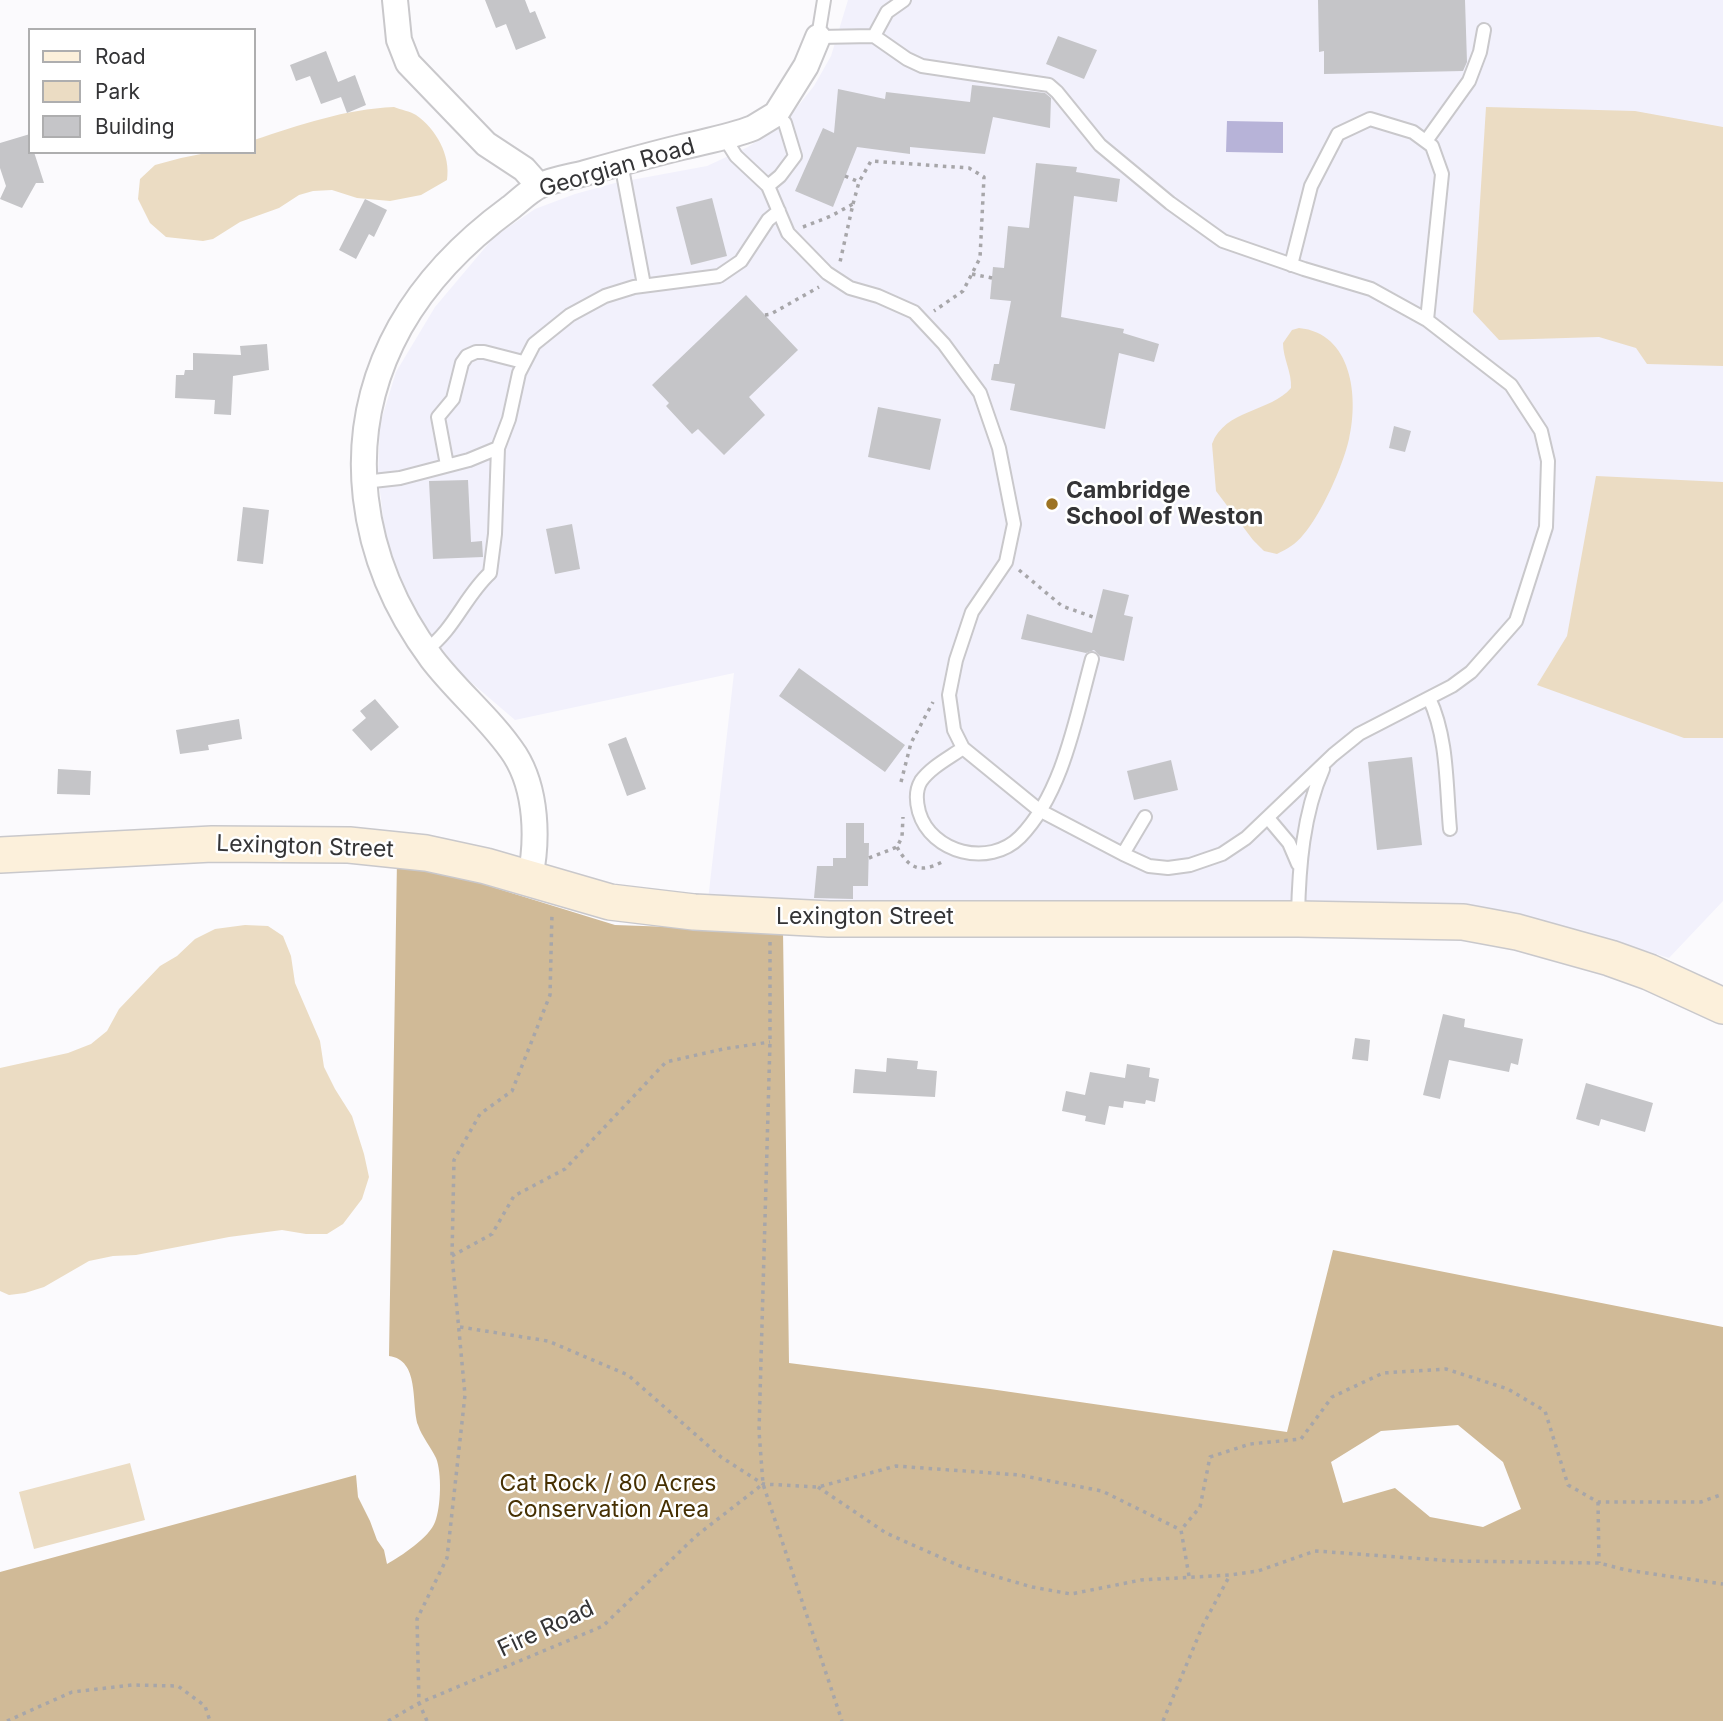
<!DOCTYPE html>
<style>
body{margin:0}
#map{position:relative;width:1723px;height:1721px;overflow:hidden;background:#fbfafd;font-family:Inter,sans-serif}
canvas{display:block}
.legend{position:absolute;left:28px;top:28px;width:228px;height:126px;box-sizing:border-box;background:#fff;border:2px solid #aeaeaf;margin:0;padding:9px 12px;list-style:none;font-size:21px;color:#343436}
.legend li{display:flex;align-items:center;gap:14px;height:35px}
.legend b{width:35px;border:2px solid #aeaeaf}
</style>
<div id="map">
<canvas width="1723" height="1721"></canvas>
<ul class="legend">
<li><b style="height:9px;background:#fcf0db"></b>Road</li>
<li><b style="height:19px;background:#ebdcc3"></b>Park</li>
<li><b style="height:19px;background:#c5c5c8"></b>Building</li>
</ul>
</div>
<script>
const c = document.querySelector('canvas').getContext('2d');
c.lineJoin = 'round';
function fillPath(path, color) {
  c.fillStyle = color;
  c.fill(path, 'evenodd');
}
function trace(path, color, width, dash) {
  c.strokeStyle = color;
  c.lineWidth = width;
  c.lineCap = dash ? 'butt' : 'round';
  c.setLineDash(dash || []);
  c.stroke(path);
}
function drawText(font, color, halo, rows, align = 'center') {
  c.font = font + ' Inter,sans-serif';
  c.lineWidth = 5;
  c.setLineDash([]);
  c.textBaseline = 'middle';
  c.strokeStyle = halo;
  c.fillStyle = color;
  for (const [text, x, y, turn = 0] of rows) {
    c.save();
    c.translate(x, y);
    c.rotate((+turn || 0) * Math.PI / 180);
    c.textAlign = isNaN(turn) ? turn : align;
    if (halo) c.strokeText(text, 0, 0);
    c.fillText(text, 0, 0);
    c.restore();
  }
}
fillPath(new Path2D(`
 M848 0H1723V901L1669 958 1579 930 1529 918 853 906 708 900 734 673 515 720 459 672 407 601 385 533 378 475 380 424 396 372 435 307 494 237 535 209 575 194 615 183 707 166 748 147 771 131 794 111 814 86 831 56Z`), '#f2f1fc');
fillPath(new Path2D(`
 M394 107C401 110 410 111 416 115 436 129 451 155 447 180L421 195 390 201 357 198 332 190 313 191 299 195 279 208 240 222 213 239 203 241 166 237 150 223 138 199 140 179 155 165 181 158 211 152H254V140C300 125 345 109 394 107Z
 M1486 107 1635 111 1723 127V366L1647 364 1636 348 1599 337 1499 340 1473 312Z
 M1299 328C1352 333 1359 397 1349 439 1343 466 1321 515 1303 535 1296 544 1287 549 1277 554L1264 551 1253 540 1216 491 1212 444C1225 409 1271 412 1291 388 1292 372 1283 359 1283 343L1292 330Z
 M1596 476 1723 482V738H1684L1537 685 1567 636Z
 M245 925 268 926 283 936 291 956 295 983 320 1041 324 1067 335 1089 352 1116 364 1154 369 1177 362 1199 343 1224 327 1234H306L282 1230 229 1237 136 1255 113 1256 89 1261 44 1287 25 1293 9 1295 0 1291V1068L68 1053 91 1044 107 1031 119 1009 160 966 177 956 195 939 215 929Z
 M130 1463 145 1520 34 1549 19 1492Z`), '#ebdcc3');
fillPath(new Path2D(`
 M397 860 408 861 615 925 783 931 789 1363 990 1389 1287 1432 1333 1250 1723 1327V1721H0V1572L356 1475 358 1497 370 1521 377 1540 384 1550 387 1564C400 1557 430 1537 435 1522 441 1508 442 1472 436 1458 431 1447 422 1437 418 1425 411 1403 420 1360 389 1356ZM1458 1425 1503 1462 1521 1509 1483 1527 1430 1517 1395 1488 1343 1503 1331 1462 1381 1431Z`), '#d0ba97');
fillPath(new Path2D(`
 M1227 121 1283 122V153L1226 152Z`), '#b7b3d8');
fillPath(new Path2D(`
 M485 0H525L530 13 535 11 546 38 516 50 506 24 496 28Z
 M1318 0H1465L1467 62 1463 71 1324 74V51L1319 52Z
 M1058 36 1097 50 1084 79 1046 64Z
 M326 51 338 82 355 75 366 105 347 113 341 97 321 104 310 76 296 81 290 65Z
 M972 85 1045 93 1051 98 1050 128 993 117 985 154 910 147V154L857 147 833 207 795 191 823 128 834 133 838 89 885 99 886 92 970 102Z
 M30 134V152H34L44 183H36L22 208 0 199 6 186 0 168V143Z
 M1036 163 1077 167 1076 172 1120 179 1117 202 1074 196 1061 317 1124 329 1123 333 1159 344 1154 362 1119 353 1105 429 1010 410 1015 384 991 380 994 364H999L1011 301 990 299 993 267 1004 268 1008 226 1029 228Z
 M712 198 727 256 691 265 676 207Z
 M365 199 387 210 374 237 369 234 356 259 339 250Z
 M746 295 798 350 749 397 765 415 724 455 698 429 692 434 666 406 669 403 652 385Z
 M267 344 269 370 233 376 231 415 214 414 215 400 175 398 176 375H184L185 370H193V353L241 355 240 346Z
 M878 407 941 419 930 470 868 457Z
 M1394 426 1411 431 1405 452 1389 448Z
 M468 480 471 542 482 541 483 557 433 559 429 481Z
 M243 507 269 510 263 564 237 561Z
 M572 524 580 569 555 574 546 529Z
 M1103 589 1129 595 1124 615 1133 617 1124 661 1100 656 1094 650 1086 653 1021 639 1027 614 1092 633Z
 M799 668 905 745 885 772 779 696Z
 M375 699 399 727 371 751 352 730 366 718 360 711Z
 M239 719 242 739 208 745 209 750 180 754 176 730Z
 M626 737 646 789 627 796 608 744Z
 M1412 757 1422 845 1377 850 1368 762Z
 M1171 760 1178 790 1134 800 1127 771Z
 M58 769 91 771 90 795 57 794Z
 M846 823H864V843H869L868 886H853V899L814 898 817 866H833V858H846Z
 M1443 1014 1465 1019 1464 1027 1523 1039 1518 1065 1511 1063 1509 1072 1449 1060 1440 1099 1423 1095Z
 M1355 1038 1370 1040 1368 1061 1352 1059Z
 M887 1058 918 1061 917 1069 937 1071 935 1097 853 1093 855 1069 886 1072Z
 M1127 1064 1150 1068 1149 1077 1159 1079 1155 1102 1146 1100 1145 1104 1124 1101 1123 1108 1109 1106 1105 1125 1085 1121 1086 1116 1062 1111 1066 1091 1085 1095 1090 1072 1125 1078Z
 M1586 1083 1653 1103 1645 1132 1601 1119 1599 1126 1576 1119Z`), '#c5c5c8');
const lane = new Path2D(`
 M824 0 818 37 874 36 907 59 922 66 1049 85 1057 92 1100 145 1170 203 1223 241 1304 269 1371 289 1427 320 1511 385 1541 431 1548 461 1546 527 1516 621 1471 672 1452 686 1359 734 1333 755 1246 838 1222 854 1190 865 1168 868 1149 866 1123 854 1145 817
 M874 36 887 12 904 0
 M776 114 785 123 795 156 780 176 768 186 788 233 827 273 850 288 878 296 914 312 944 344 980 393 999 448 1014 524 1006 562 972 612 956 660 949 695 954 730 963 748 1039 810 1123 854
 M724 137 736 156 768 186
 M1426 141 1469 81 1480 52 1484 30
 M621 163 644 285
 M1291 265 1311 186 1338 134 1370 119 1413 132 1432 146 1442 174 1427 320
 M447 465 438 417 453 399 462 363 467 356 476 352H484L523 362
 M364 482 400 478 469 460 498 448
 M426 650C454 630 465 596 490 573L495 534 498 448 509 419 519 373 534 344 570 315 605 296 634 287 719 276 741 261 768 220 779 211
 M1429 698C1448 738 1446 786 1450 829
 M963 748C949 758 931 767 921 781 915 791 916 801 919 812 931 853 989 868 1020 837 1063 793 1076 717 1092 659
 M1268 818 1289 843 1298 864
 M1298 916C1299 867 1303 814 1323 769`);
const street = new Path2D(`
 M395 0 399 40 408 63 486 144 524 169 539 186
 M530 878C538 840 537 790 515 755 492 720 458 693 432 659 359 561 339 437 400 327 427 279 465 241 510 208 519 201 529 191 539 186 553 179 571 177 585 173 617 164 649 155 682 147 706 141 730 137 753 128L776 114 806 66 818 37`);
const secondary = new Path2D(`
 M0 855 212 844 349 845 426 853 486 866 610 902 694 912 829 919H1298L1463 922 1517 932 1610 958 1649 972 1723 1006`);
trace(lane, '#c9c8cb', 16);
trace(street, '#c9c8cb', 28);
trace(secondary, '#c9c8cb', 38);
trace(new Path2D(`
 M845 176 859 182
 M853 204 859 182 871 161 969 168 984 177 980 258 963 291 934 311
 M803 227 831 216 853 204 840 262
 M972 274 992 278
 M765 315 771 314 819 287
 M1019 570 1062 606 1096 618
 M901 782 911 743 933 702
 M897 847C909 868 919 874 942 862
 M869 858 897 847 902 837 903 817
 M770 942V1042L759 1431 763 1484 842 1721
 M452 1256 492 1234 514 1196 565 1169 666 1062 723 1049 770 1042
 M460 1327 548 1341 628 1375 721 1457 763 1484 818 1487 896 1466 1019 1475 1102 1491 1181 1530
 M818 1487 886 1533 960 1566 1032 1587 1071 1594 1141 1580 1230 1575 1258 1571 1315 1551 1453 1561 1599 1563 1626 1570 1723 1584
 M1598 1502 1599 1563
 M1189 1576 1181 1530 1200 1507 1210 1457 1250 1444 1301 1439 1332 1397 1383 1373 1446 1369 1508 1389 1545 1411 1568 1485 1598 1502H1701L1723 1494
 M7 1721 72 1692 132 1685 178 1686 205 1706 210 1721
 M388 1721 419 1703 603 1626 696 1536 763 1484
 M427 1721 419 1703 417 1619 447 1558 465 1395 452 1256 454 1160 480 1114 512 1091 550 995 552 913
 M1163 1721 1203 1625 1230 1575`), '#a7a6a9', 3.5, [3.5, 5]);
trace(lane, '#fff', 12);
trace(street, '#fff', 24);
trace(secondary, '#fcf0db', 35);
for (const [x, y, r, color] of [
 [1052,504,7,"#9d7322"]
]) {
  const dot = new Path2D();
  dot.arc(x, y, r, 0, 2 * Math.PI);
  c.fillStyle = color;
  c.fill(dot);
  trace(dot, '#fff', 2.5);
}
drawText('23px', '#343436', '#fff', [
 ["Georgian Road",617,168,-16],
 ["Lexington Street",305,847,2],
 ["Lexington Street",865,917],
 ["Fire Road",546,1629,-25]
]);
drawText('bold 23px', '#343436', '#fff', [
 ["Cambridge",1066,491],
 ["School of Weston",1066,517]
], 'left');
drawText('23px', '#463002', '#fff', [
 ["Cat Rock / 80 Acres",608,1484],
 ["Conservation Area",608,1510]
]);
</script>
